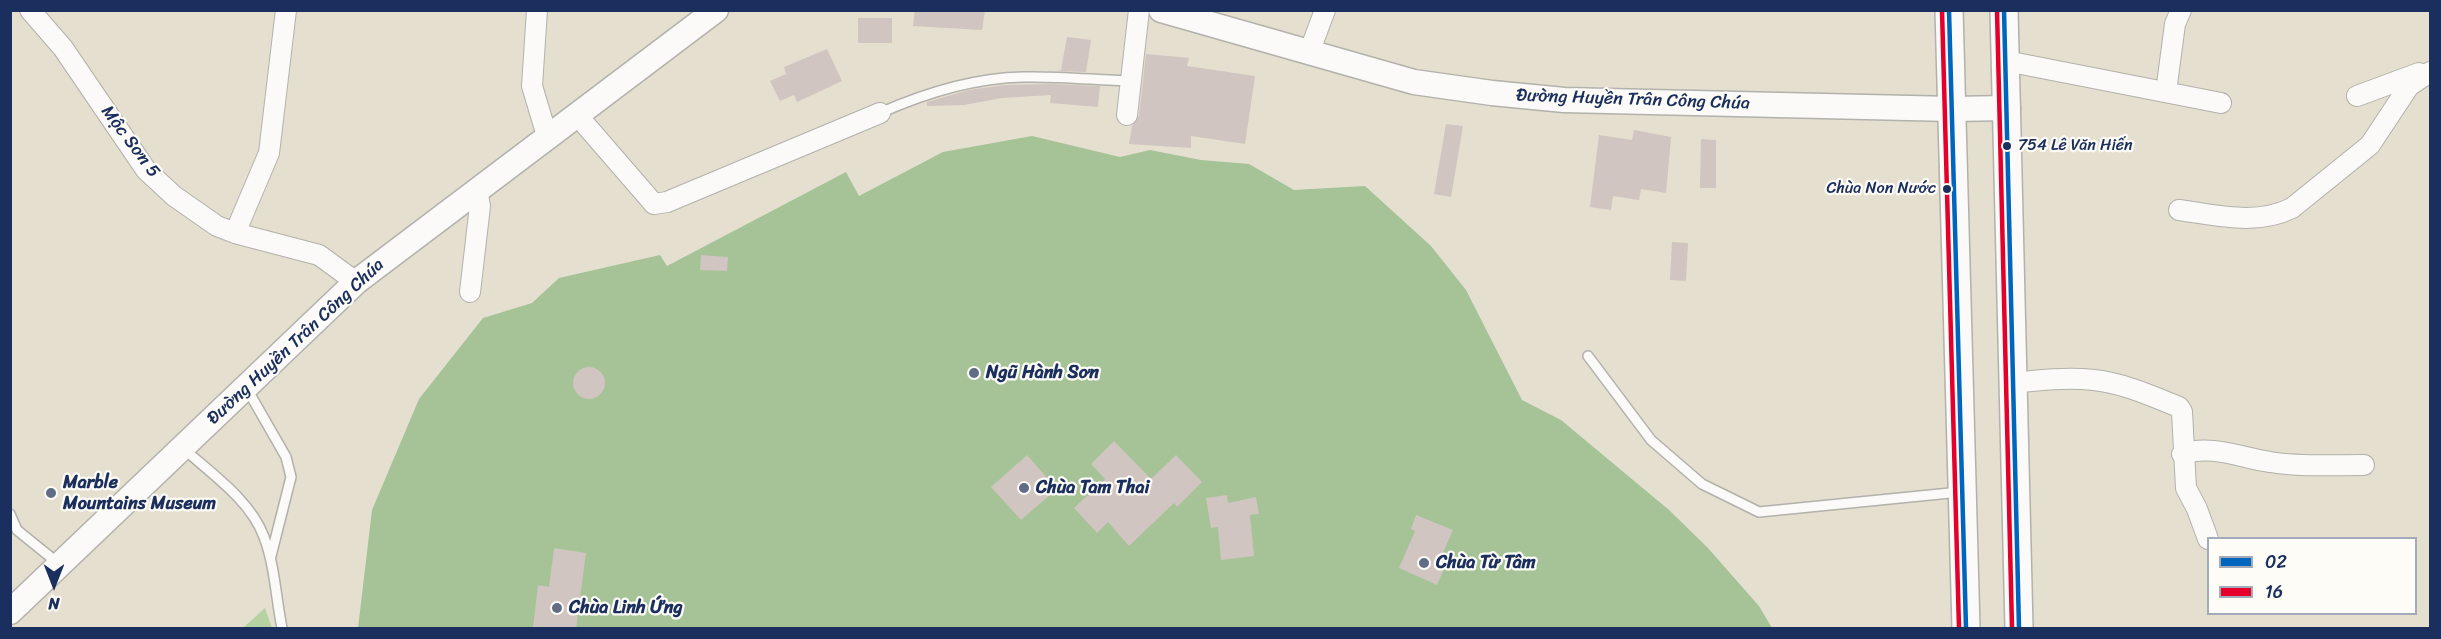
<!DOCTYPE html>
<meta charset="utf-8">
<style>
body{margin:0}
#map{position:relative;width:2441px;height:639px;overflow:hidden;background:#e4dfcf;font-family:Sriracha,sans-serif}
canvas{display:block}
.frame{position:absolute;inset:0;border:12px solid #1b2f5e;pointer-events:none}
.legend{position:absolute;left:2207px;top:537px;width:210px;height:78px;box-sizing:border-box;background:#fdfcf7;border:2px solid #a3aaba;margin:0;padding:8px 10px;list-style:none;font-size:18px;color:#1b2f5e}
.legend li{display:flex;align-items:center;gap:12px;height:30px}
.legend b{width:30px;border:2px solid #a3aaba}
.north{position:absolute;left:24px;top:555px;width:60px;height:60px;-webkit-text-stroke:4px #fdfcf7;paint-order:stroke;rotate:180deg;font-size:16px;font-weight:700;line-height:24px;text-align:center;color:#1b2f5e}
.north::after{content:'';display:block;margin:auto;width:21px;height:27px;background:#1b2f5e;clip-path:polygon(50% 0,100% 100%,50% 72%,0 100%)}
</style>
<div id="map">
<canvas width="2441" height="639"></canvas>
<div class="frame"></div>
<ul class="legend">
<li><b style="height:8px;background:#0065bd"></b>02</li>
<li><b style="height:8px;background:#e4002b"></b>16</li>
</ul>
<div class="north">N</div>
</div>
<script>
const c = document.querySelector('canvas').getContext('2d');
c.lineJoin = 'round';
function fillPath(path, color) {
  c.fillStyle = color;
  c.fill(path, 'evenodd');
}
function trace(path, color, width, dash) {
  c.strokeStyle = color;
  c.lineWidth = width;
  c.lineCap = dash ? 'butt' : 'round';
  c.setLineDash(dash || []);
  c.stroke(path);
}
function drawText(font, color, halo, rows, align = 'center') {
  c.font = font + ' Sriracha,sans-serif';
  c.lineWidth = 4.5;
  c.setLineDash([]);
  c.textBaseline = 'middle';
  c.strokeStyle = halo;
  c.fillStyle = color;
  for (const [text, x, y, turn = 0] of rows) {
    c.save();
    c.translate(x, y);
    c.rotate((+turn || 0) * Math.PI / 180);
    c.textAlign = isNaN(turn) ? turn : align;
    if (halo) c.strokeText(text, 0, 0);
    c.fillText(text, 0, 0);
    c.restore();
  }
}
fillPath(new Path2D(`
 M265 608 272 628H243Z`), '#b5d2a0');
fillPath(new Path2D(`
 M1032 136 1120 157 1150 150 1201 160 1249 164 1294 190 1365 186 1431 246 1466 290 1522 400 1561 420 1669 510 1707 547 1759 606 1772 628H358L372 510 419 399 483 318 532 303 559 278 660 255 667 266 846 172 859 196 943 152Z`), '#a5c397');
fillPath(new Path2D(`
 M915 10H985L982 30 913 26Z
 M858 18H892V43H858Z
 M1067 37 1091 40 1086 72 1057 71 1061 70Z
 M827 49 842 81 797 102 794 95 780 101 770 81 786 74 784 67Z
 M1146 54 1189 58 1187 66 1255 76 1245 144 1191 136V148L1129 144 1132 126 1139 116Z
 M1050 84 1100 86 1098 107 1050 103 1051 95 1002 98 964 105 927 106V102L969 90 1005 85Z
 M1446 124 1463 126 1451 197 1434 194Z
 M1634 130 1671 137 1666 193 1641 189 1639 200 1613 196 1611 210 1590 207 1599 135 1632 140Z
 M1701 139 1716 140V188H1700Z
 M1672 242 1688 243 1686 281 1670 280Z
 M701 255 728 257 727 271 700 270Z
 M573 383a16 16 0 1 1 32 0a16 16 0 1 1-32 0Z
 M1114 441 1151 479 1176 455 1202 482 1177 507 1174 503 1129 546 1108 522 1097 533 1074 508 1105 479 1091 464Z
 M1027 455 1057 489 1021 520 991 487Z
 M1227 495 1228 503 1256 497 1259 514 1250 515 1254 556 1221 560 1218 527 1211 528 1206 498Z
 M1416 515 1453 530 1442 555 1449 557 1437 585 1399 568 1415 531 1411 529Z
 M554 548 586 553 576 628H533L538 585 549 587Z`), '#d0c5c1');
const service = new Path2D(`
 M880 113C925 93 973 78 1023 77 1059 76 1095 80 1131 81
 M1588 356 1651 440 1702 484 1759 512 1960 492
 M247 389 286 457 291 477 271 556
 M184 449C212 474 251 501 264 537 275 566 276 599 282 628
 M10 514 17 530 59 564`);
const minor = new Path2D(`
 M30 10 63 48 146 170 174 196 217 226 235 233 319 255 356 282
 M537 10 532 86 547 136
 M1309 53 1325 10
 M2006 61 2221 103
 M2166 92 2175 24 2181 10
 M2357 96 2419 73
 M577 115 654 204 667 202 880 113
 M1127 115 1139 10
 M2179 210C2217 215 2256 226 2292 208L2370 145 2409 86 2430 72
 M235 233 269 153 286 10
 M470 292 480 206 477 190
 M2014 383C2040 380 2067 377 2094 380 2123 383 2152 396 2179 407L2182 412 2186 488 2197 509 2208 539
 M2182 454C2212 444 2241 458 2270 462 2301 467 2333 465 2364 465`);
const tertiary = new Path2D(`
 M1161 10 1414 82 1492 93 1564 100 1952 109 2008 108
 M10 612 356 282 716 10`);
const secondary = new Path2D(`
 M1949 10 1966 628
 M2004 10 2019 628`);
trace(service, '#b2b1ab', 12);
trace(minor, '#b2b1ab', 22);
trace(tertiary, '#b2b1ab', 27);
trace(secondary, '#b2b1ab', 30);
trace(service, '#fbfaf8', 9);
trace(minor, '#fbfaf8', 20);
trace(tertiary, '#fbfaf8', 24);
trace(secondary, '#fbfaf8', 27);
trace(new Path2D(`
 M1949 10 1966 628
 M2004 10 2019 628`), '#0065bd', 4.5);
trace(new Path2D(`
 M1942 10 1959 628
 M1997 10 2012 628`), '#e4002b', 4.5);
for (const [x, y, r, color] of [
 [2007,146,5,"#1b2f5e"],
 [1947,189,5,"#1b2f5e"],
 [974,373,6,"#616d86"],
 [1024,488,6,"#616d86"],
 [51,493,6,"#616d86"],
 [1424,563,6,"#616d86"],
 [557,608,6,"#616d86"]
]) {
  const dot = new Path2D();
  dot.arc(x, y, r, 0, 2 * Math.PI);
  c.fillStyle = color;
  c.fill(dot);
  trace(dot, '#fdfcf7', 2);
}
drawText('16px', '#1b2f5e', '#fdfcf7', [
 ["754 Lê Văn Hiến",2018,146],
 ["Chùa Non Nước",1936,189,"right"]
], 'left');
drawText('18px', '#1b2f5e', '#fdfcf7', [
 ["Đường Huyền Trân Công Chúa",1633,100,2],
 ["Mộc Sơn 5",130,142,53],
 ["Đường Huyền Trân Công Chúa",296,342,-43]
]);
drawText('bold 18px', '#1b2f5e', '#fdfcf7', [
 ["Ngũ Hành Sơn",986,373],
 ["Marble",63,483],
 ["Mountains Museum",63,504],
 ["Chùa Tam Thai",1036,488],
 ["Chùa Từ Tâm",1436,563],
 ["Chùa Linh Ứng",569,608]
], 'left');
</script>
